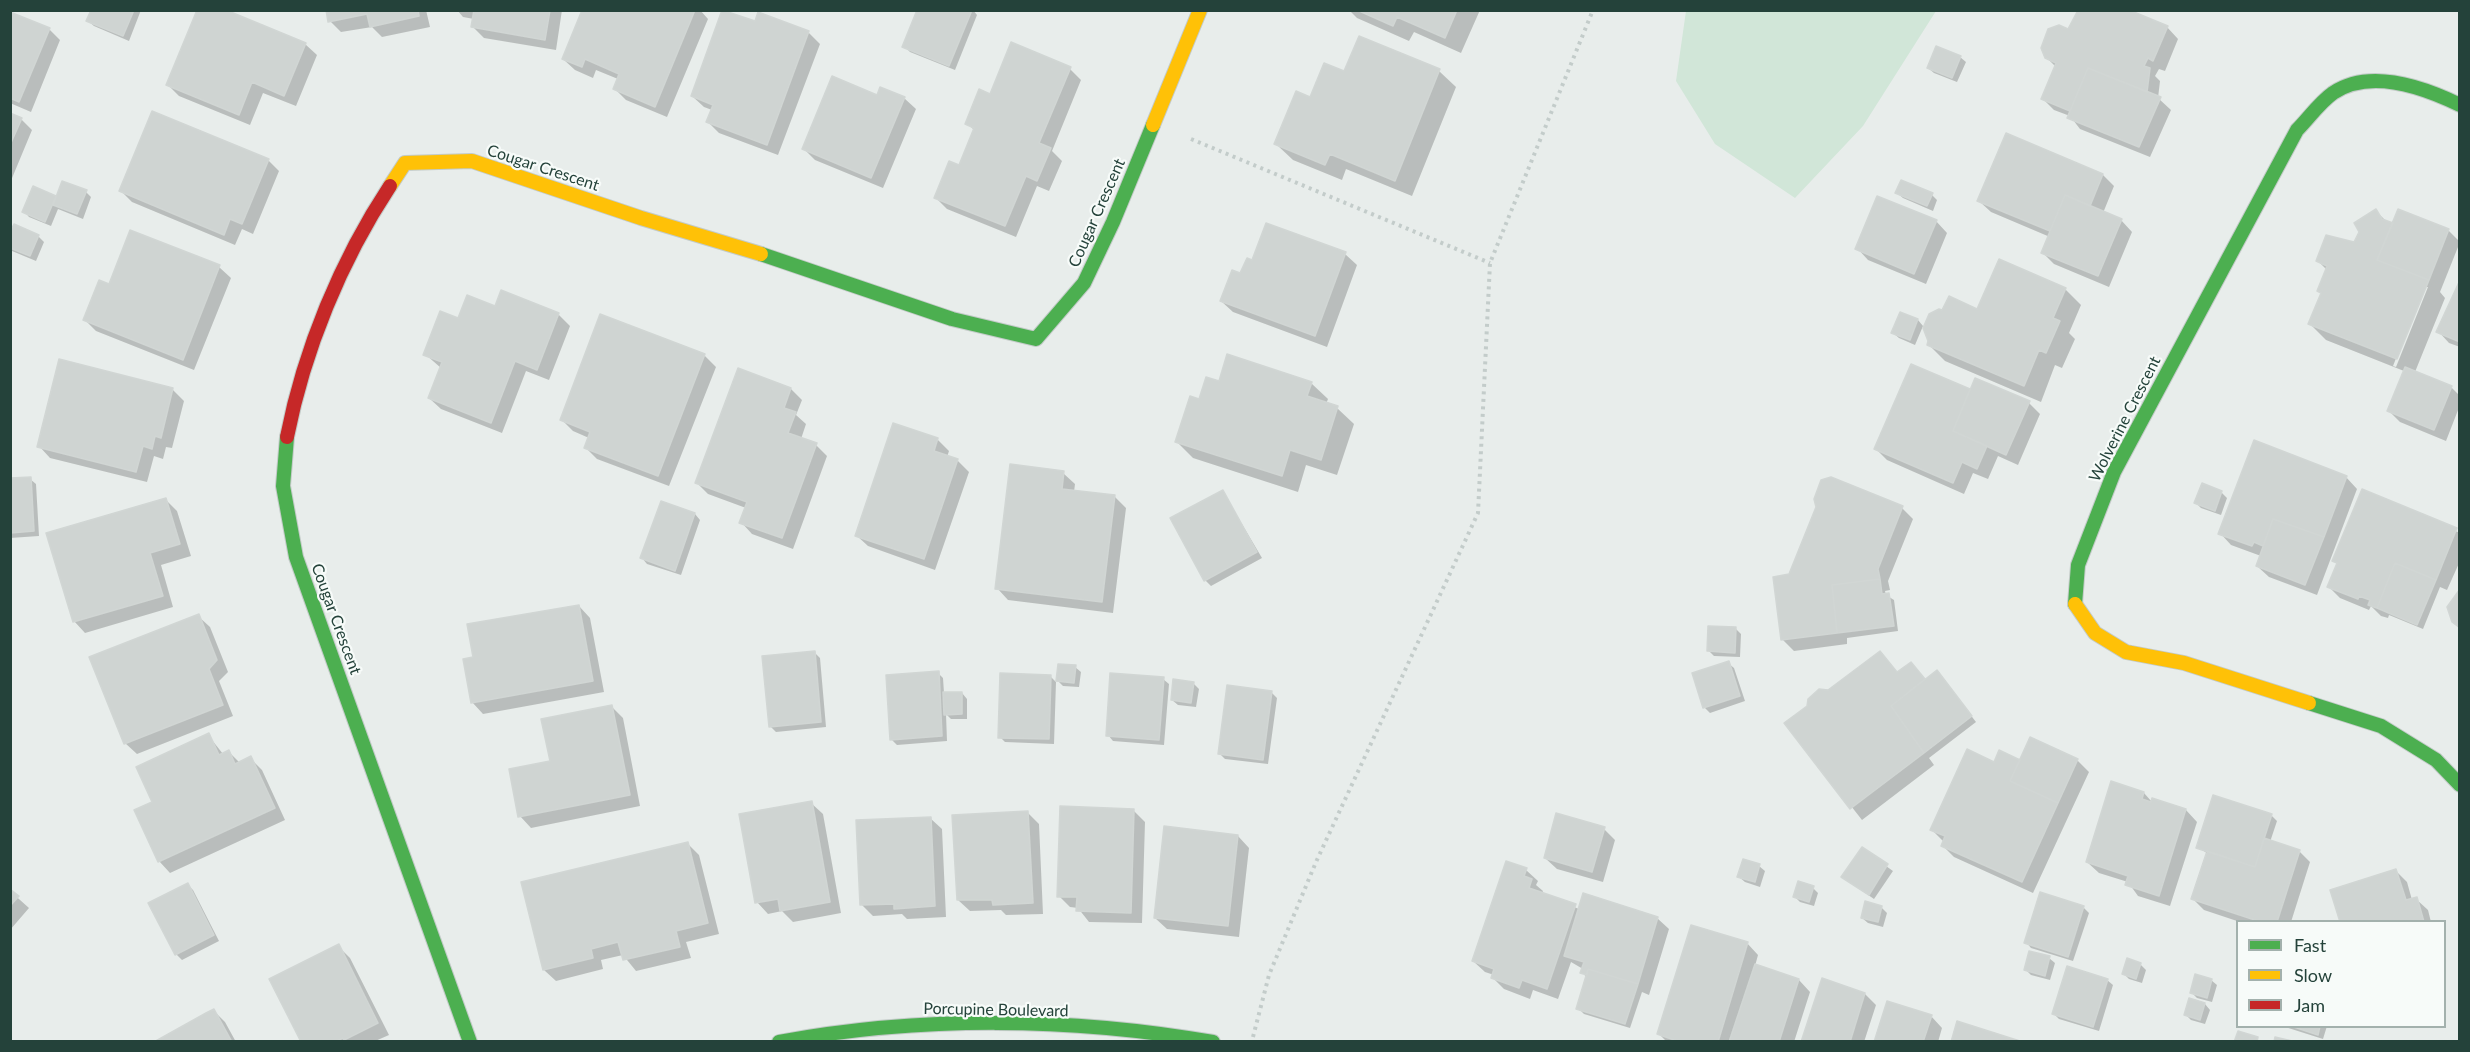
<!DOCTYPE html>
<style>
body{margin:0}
#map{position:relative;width:2470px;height:1052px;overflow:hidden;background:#e8edeb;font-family:Lato,sans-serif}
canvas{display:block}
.frame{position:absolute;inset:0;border:12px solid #24423a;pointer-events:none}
.legend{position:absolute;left:2236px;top:920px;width:210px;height:108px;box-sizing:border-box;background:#f7fbf9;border:2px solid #a3b1ad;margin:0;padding:8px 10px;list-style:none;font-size:18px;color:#24423a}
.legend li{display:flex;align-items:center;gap:12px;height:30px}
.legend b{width:30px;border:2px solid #a3b1ad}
</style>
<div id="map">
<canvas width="2470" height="1052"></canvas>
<div class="frame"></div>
<ul class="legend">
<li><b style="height:8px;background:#4caf50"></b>Fast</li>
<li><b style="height:8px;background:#ffc107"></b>Slow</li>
<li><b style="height:8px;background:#c62828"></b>Jam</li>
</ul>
</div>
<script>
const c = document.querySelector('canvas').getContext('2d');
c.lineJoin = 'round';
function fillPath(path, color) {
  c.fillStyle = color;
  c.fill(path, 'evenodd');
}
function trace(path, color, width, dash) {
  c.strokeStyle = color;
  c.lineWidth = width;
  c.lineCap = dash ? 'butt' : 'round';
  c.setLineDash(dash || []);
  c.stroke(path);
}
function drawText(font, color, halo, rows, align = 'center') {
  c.font = font + ' Lato,sans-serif';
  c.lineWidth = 4.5;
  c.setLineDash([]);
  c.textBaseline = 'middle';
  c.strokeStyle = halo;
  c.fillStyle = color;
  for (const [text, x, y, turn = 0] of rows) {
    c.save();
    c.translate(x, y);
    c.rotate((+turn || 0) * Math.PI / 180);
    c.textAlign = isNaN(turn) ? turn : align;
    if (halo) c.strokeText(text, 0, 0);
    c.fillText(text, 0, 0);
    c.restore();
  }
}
fillPath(new Path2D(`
 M1686 11V10L1936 11 1863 126 1795 198 1715 144 1676 81Z`), '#d1e6d8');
fillPath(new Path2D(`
 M92 10H141L129 41 94 26 88 21Z
 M328 10H426L430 27 382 37 372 27 341 32 330 21Z
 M457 10H562L556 50 484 38 473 27 474 19 463 17Z
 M584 10H700L708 19 667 117 626 100 614 88 618 79 596 70 593 78 575 70 563 59Z
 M919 10H973L977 15 955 70 910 52 904 46Z
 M1349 10H1480L1461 53 1414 32 1409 41 1357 18Z
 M10 13 49 29 60 40 31 112 10 103Z
 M756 23 808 32 820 44 778 155 719 133 708 122 712 110 704 107 692 96Z
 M2167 27 2178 39 2165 71 2159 69 2155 76 2160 81 2158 98 2171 110 2150 157 2080 129 2070 116 2054 110 2043 99 2056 67 2046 57 2069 31Z
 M1360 38 1439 71 1456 87 1412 196 1346 169 1342 180 1293 160 1276 144 1311 99 1345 73Z
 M305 44 317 55 296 106 263 93 250 125 179 96 168 85Z
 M1960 57 1966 62 1957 82 1934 73 1928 68Z
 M1070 69 1081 80 1052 151 1062 161 1049 191 1037 186 1016 237 947 209 936 198 959 167 975 131 967 123 991 96Z
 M877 97 904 98 916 109 883 188 815 160 804 149Z
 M10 115 21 119 32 130 10 183Z
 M268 160 279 171 253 234 242 229 235 245 132 202 121 191Z
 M2103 175 2114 186 2103 213 2121 220 2132 232 2109 287 2054 264 2043 253 2050 237 1991 212 1979 201Z
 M34 188 57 198 86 192 91 197 83 219 58 209 51 226 29 217 24 211Z
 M1897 193 1932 195 1937 200 1933 211 1903 198Z
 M2376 211 2387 222 2448 230 2460 242 2440 292 2445 298 2415 372 2451 387 2460 396V405L2446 441 2400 422 2389 411 2404 371 2326 340 2310 324 2322 294 2327 270 2317 260 2355 244ZM2424 287H2428L2396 367 2393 366Z
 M1936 221 1947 233 1926 284 1868 260 1857 248Z
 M131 232 219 267 231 278 194 370 96 331 85 320 110 286Z
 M10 236H38L44 242 36 261 12 251Z
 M1345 254 1357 265 1327 347 1233 312 1221 301 1253 262Z
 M2460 284V347L2449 343 2438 331Z
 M2065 289 2081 305 2069 333 2075 339 2062 368 2055 365 2041 402 1945 361 1929 345 1978 311Z
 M496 308 558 314 570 326 549 380 526 371 502 433 441 409 429 398 441 368 425 354Z
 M1918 320 1923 326 1915 345 1899 338 1893 333Z
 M704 355 716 367 669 486 597 459 586 448 589 438 573 431 562 420Z
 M60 361 173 390 184 401 172 448 166 447 163 459 154 456 147 482 50 458 39 446Z
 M1912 366 1971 391 2029 403 2040 414 2018 465 1998 456 1988 479 1973 473 1964 494 1887 460 1876 449Z
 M1220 383H1311L1328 399 1326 404 1337 408 1354 424 1337 475 1306 465 1298 492 1193 458 1177 442Z
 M791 389 802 400 796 415 806 424 801 439 816 445 827 456 793 549 752 534 741 522 746 508 708 494 697 483Z
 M937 439 949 451 947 457 957 460 969 472 935 570 868 546 856 535Z
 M1063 473 1075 484 1074 492 1115 497 1126 508 1113 613 1008 600 997 588Z
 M2346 477 2357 489 2317 595 2269 577 2257 566 2261 556 2231 545 2220 533Z
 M30 479 36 484 39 536 10 538V480Z
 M2203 485 2222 493 2227 498 2221 515 2201 508 2196 503Z
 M2363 491 2460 533V561L2447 590 2440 587 2423 629 2389 615 2388 618 2381 616 2371 606 2369 610 2340 598 2329 587 2338 565 2334 561Z
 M1223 492 1262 558 1211 586 1205 580Z
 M166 500 177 511 191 556 161 565 173 607 85 633 74 621Z
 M662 503 695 514 700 520 681 575 647 564 642 558Z
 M1902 508 1913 519 1888 581 1890 590 1885 591 1886 595 1894 600 1898 631 1847 638V644L1794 651 1782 639 1790 576Z
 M579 606 590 618 604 692 483 714 472 702 475 658Z
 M198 616 210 627 228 672 219 681 233 716 137 754 125 743Z
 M1736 629 1741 634 1740 657 1714 656 1709 651Z
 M814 652 820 658 826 727 776 732 770 726Z
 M1880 653 1898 673 1922 676 1926 681 1942 678 1976 722 1929 758 1934 765 1862 820 1786 723Z
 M1728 663 1734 668 1745 701 1710 713 1704 707Z
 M1075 667 1081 672 1079 687 1063 686 1058 681Z
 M938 673 943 678 944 693H962L967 699V719H951L946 714 947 741 897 745 891 739Z
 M1050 676 1056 682 1054 744 1005 742 1000 737Z
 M1163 679 1169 684 1164 745 1113 741 1108 735Z
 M1193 683 1199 689 1196 707 1178 705 1172 700Z
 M1271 692 1277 698 1268 764 1225 759 1219 753Z
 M612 707 623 718 640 806 531 828 520 816 551 762Z
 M208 735 223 754 229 752 240 763 250 758 262 770 285 820 170 873 159 861 154 803Z
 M2077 760 2089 772 2033 893 1954 857 1943 846 1944 842 1931 829 1995 764Z
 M2112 783 2144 793 2152 802 2186 810 2197 822 2170 906 2138 896 2128 882 2099 873 2087 862Z
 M811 803 823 814 841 913 793 922 782 911 768 914 757 902Z
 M1133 810 1145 822 1142 923 1089 922 1078 908 1070 907 1059 896Z
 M1028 813 1039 824 1043 914 1006 915 1001 910 970 911 958 900Z
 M2271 815 2277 821 2270 842 2299 851 2310 862 2291 922H2240L2204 910 2193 899 2208 854 2198 847Z
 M930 818 942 829 946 917 907 919 902 914 873 916 861 904Z
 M1604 829 1615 840 1603 882 1557 869 1545 858Z
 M1238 836 1249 848 1239 937 1167 929 1155 918Z
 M688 844 699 855 719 934 686 942 691 958 636 971 623 955 601 960 603 969 556 981 544 970Z
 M1862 849 1893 871 1874 899 1849 882Z
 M1759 866 1765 871 1760 887 1745 882 1739 877Z
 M1526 870 1538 881 1536 885 1543 891 1542 894 1579 909 1657 918 1669 929 1649 995 1642 992 1630 1028 1584 1014 1578 1008 1587 978 1582 972 1583 969 1571 962 1558 999 1533 990 1530 999 1504 989 1493 978 1494 975 1485 972 1473 961Z
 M2396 871 2407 882 2412 900 2416 899 2428 910 2431 922H2342Z
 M188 885 193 890 219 941 182 960 176 954Z
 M1813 888 1818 893 1814 906 1800 902 1795 897Z
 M10 891 29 908 10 930Z
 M1881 907 1887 913 1883 927 1868 923 1862 918Z
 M2083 907 2089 913 2073 961 2031 948 2026 942Z
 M1747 943 1758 955 1755 966 1799 980 1810 992 1794 1042H1667L1659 1034Z
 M338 946 350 958 389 1035 373 1042H303Z
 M2049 958 2055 963 2050 980 2031 975 2026 970Z
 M2140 964 2146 970 2142 983 2129 979 2123 973Z
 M2107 980 2113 985 2099 1031 2059 1019 2054 1014Z
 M2211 980 2217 985 2212 1002 2197 998 2192 993Z
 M1865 994 1876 1005 1864 1042H1803Z
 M2190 1000 2205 1004 2210 1010 2205 1024 2191 1020 2185 1014Z
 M213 1010 225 1022 236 1042H157Z
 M1931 1016 1942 1028 1938 1042H1876Z
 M2282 1026H2327L2323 1039Z`), '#0003');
const building = new Path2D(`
 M91 10H134L123 36 86 21Z
 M197 10H226L306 43 284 96 252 82 239 115 166 85Z
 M326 10H418L419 16 370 27 367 14 328 22Z
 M550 10 545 40 471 27 474 10Z
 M582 10H695L655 107 613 89 619 74 585 59 582 67 562 59Z
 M722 10 755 21 758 12 809 31 767 145 706 122 713 105 691 96Z
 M917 10H972L949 66 902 47Z
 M1357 10H1457L1445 38 1397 17 1393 26Z
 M2078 10H2129L2168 26 2153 61 2148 58 2144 66 2150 68 2147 92 2088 68 2070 111 2041 99 2056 63 2045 58 2041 48 2048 29 2059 25 2068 29Z
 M10 12 50 28 19 102 10 98Z
 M1359 36 1440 69 1395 181 1330 154 1325 165 1274 144 1296 91 1310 97 1324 63 1344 71Z
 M1011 42 1071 67 1039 143 1051 148 1037 181 1026 176 1005 226 934 198 949 161 959 165 974 128 965 124 979 89 990 94Z
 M1936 46 1961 56 1952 78 1927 68Z
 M2088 68 2161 97 2139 147 2067 118Z
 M832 76 877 95 880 87 905 97 871 178 802 149Z
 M152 111 269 159 242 224 230 219 224 235 119 191Z
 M10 113 22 118 10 145Z
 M2006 133 2103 174 2090 206 2065 195 2050 231 1977 201Z
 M1901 180 1933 193 1927 206 1895 193Z
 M62 181 87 190 77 214 53 205Z
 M33 186 56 196 45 222 22 212Z
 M2065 195 2122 219 2098 276 2041 253Z
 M1877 196 1937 220 1914 274 1855 249Z
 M2376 209 2382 219 2393 223 2377 260 2429 280 2397 359 2308 324 2321 293 2317 291 2327 266 2316 261 2326 235 2354 242 2359 232 2354 223Z
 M2398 209 2449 229 2429 280 2377 260Z
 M1266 223 1346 252 1315 336 1220 301 1232 270 1240 273 1247 258 1252 260Z
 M14 224 39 235 30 256 10 248V232Z
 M130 230 220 265 183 360 83 320 99 280 109 284Z
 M1999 259 2066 288 2053 318 2060 321 2046 353 2039 350 2024 386 1927 345 1928 341 1923 328 1929 314 1939 309 1942 310 1949 296 1977 309Z
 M2460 280V342L2436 332Z
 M501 290 559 313 537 370 515 361 491 423 428 398 442 362 423 355 440 311 458 318 467 295 495 306Z
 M1900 312 1918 319 1910 340 1891 333Z
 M600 314 705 354 658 476 584 448 590 432 560 420Z
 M1227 354 1312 382 1307 396 1338 406 1321 460 1290 450 1282 476 1175 442 1190 396 1199 399 1206 377 1219 381Z
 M59 359 173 388 161 438 155 436 152 449 143 446 136 472 37 447Z
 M1911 364 1970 389 1953 431 1987 446 1977 469 1962 462 1953 483 1874 449Z
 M2405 367 2452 386 2434 430 2387 411Z
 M738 368 791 388 784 408 796 412 788 433 817 443 782 538 739 523 747 502 695 483Z
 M1975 378 2030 401 2006 455 1953 431Z
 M893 423 938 438 934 451 958 459 924 559 855 536Z
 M2254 440 2347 476 2324 537 2273 519 2263 546 2254 542 2252 546 2218 534Z
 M1010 464 1064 471 1062 489 1115 495 1102 602 995 589Z
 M31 477 34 531 10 533V478Z
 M1831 477 1903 506 1878 569 1880 579 1832 585 1837 633 1781 640 1773 577 1789 574 1816 507 1814 499 1821 480Z
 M2202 483 2222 491 2215 511 2194 503Z
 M2362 489 2457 528 2436 580 2395 563 2377 608 2368 605 2370 600 2359 596 2358 599 2327 587 2337 563 2332 561Z
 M1223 490 1257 552 1204 581 1170 518Z
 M166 498 180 544 150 553 163 596 73 622 46 533Z
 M661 501 695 513 675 571 640 558Z
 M2273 519 2324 537 2305 585 2256 566Z
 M2395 563 2436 580 2417 625 2377 608Z
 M1880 579 1882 594 1889 593 1894 626 1837 633 1832 585Z
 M2460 589V628L2452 622 2447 607Z
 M579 605 593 681 471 703 463 659 473 657 467 624Z
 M199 614 217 660 209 669 223 705 124 744 89 657Z
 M1708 626 1736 627 1735 653 1707 651Z
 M815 651 821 722 769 727 762 656Z
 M1880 651 1897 672 1911 662 1925 679 1891 706 1924 753 1850 809 1784 723 1807 706 1808 699 1819 689 1828 690Z
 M1729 661 1740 696 1703 708 1692 673Z
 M1058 664 1076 665 1074 683 1056 681Z
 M1937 670 1972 716 1924 753 1891 706Z
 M939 671 942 736 890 740 886 675Z
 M1000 673 1051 675 1049 739 998 738Z
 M1110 673 1164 677 1159 740 1106 736Z
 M1173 679 1194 682 1191 703 1171 700Z
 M1227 685 1272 691 1263 760 1218 754Z
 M943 692H962V714L944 715Z
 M612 705 630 795 518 817 509 769 550 761 541 719Z
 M209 733 219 755 229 750 235 764 251 756 275 808 158 862 134 810 152 802 136 767Z
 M2030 737 2078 759 2058 803 2010 781Z
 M1967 749 1994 762 1999 750 2020 760 2010 781 2058 803 2022 882 1941 846 1945 836 1930 830Z
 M2111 781 2144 792 2142 799 2151 802 2152 798 2186 809 2159 896 2125 885 2128 876 2086 862Z
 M2213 795 2272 814 2255 867 2196 848Z
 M812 801 830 902 780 911 778 899 755 903 739 814Z
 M1060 806 1134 809 1131 913 1076 911 1077 897H1057Z
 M1028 811 1033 903 993 905 992 900H957L952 815Z
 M1556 813 1605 827 1592 872 1544 858Z
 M931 817 935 906 894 909V904L860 905 856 820Z
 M1164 826 1238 835 1228 926 1154 918Z
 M2264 838 2300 850 2277 922H2261L2191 899 2207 851 2255 867Z
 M688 842 708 923 676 931 680 947 623 960 618 942 591 949 593 958 543 970 521 882Z
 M1862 847 1888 864 1869 895 1841 877Z
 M1743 859 1760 864 1755 882 1737 877Z
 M1506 861 1527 868 1524 876 1532 879 1529 888 1576 904 1547 989 1522 980 1519 988 1491 978 1494 969 1472 961Z
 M2396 869 2406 900 2417 897 2424 922H2340L2330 890Z
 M1798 881 1814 886 1809 902 1793 897Z
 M188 883 214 935 175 955 148 903Z
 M10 889 19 896 10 906Z
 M2040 892 2084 906 2068 957 2024 943Z
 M1583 893 1658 917 1638 984 1588 969 1587 975 1580 973 1584 962 1564 956Z
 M1865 901 1882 906 1878 922 1861 918Z
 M1691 925 1748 942 1718 1042H1680L1657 1034Z
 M339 944 378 1023 344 1040 343 1038 335 1042H301L269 979Z
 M2029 951 2050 956 2045 976 2024 970Z
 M2127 958 2141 963 2136 979 2122 974Z
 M1755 964 1799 979 1779 1042H1729Z
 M2067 966 2108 979 2093 1027 2052 1014Z
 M1588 969 1638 984 1625 1024 1576 1009Z
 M2195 974 2212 979 2207 998 2190 993Z
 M1822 978 1865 993 1850 1042H1801Z
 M2189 998 2205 1003 2200 1020 2184 1015Z
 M1887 1001 1932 1015 1923 1042H1874Z
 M214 1009 232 1042H154L206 1013Z
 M1957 1021 2023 1042H1951Z
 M2291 1026H2320L2318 1035Z
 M2238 1031 2258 1037 2257 1042H2234Z
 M2275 1037 2292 1041 2274 1042Z`);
fillPath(building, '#cfd4d2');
trace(building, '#d1d6d4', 1.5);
const fast = new Path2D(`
 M761 254 952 319 1036 339 1084 283 1113 222 1153 125
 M287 437 283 486 296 557 470 1042
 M2075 604 2078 565 2114 472 2297 130C2309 118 2319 103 2333 93 2370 68 2425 88 2460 105
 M2309 703 2381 726 2436 760 2460 785
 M779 1042C920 1016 1071 1017 1213 1042`);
const slow = new Path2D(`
 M1153 125 1200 10
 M390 186 405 163 472 161 641 218 761 254
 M2075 604 2095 633 2126 652 2184 663 2309 703`);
const jam = new Path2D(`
 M287 437C304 350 341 260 390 186`);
trace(fast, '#c3cbc8', 16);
trace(slow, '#c3cbc8', 16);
trace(jam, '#c3cbc8', 16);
trace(new Path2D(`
 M1191 139 1490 263
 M1253 1037 1269 975 1316 862 1478 513 1490 263 1593 10`), '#c3ccca', 4, [3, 4.5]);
trace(fast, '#4caf50', 14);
trace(slow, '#ffc107', 14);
trace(jam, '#c62828', 14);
drawText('16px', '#24423a', '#f7fbf9', [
 ["Cougar Crescent",543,168,18],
 ["Cougar Crescent",1097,213,-66],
 ["Wolverine Crescent",2125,419,-63],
 ["Cougar Crescent",336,619,70],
 ["Porcupine Boulevard",996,1010,1]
]);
</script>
